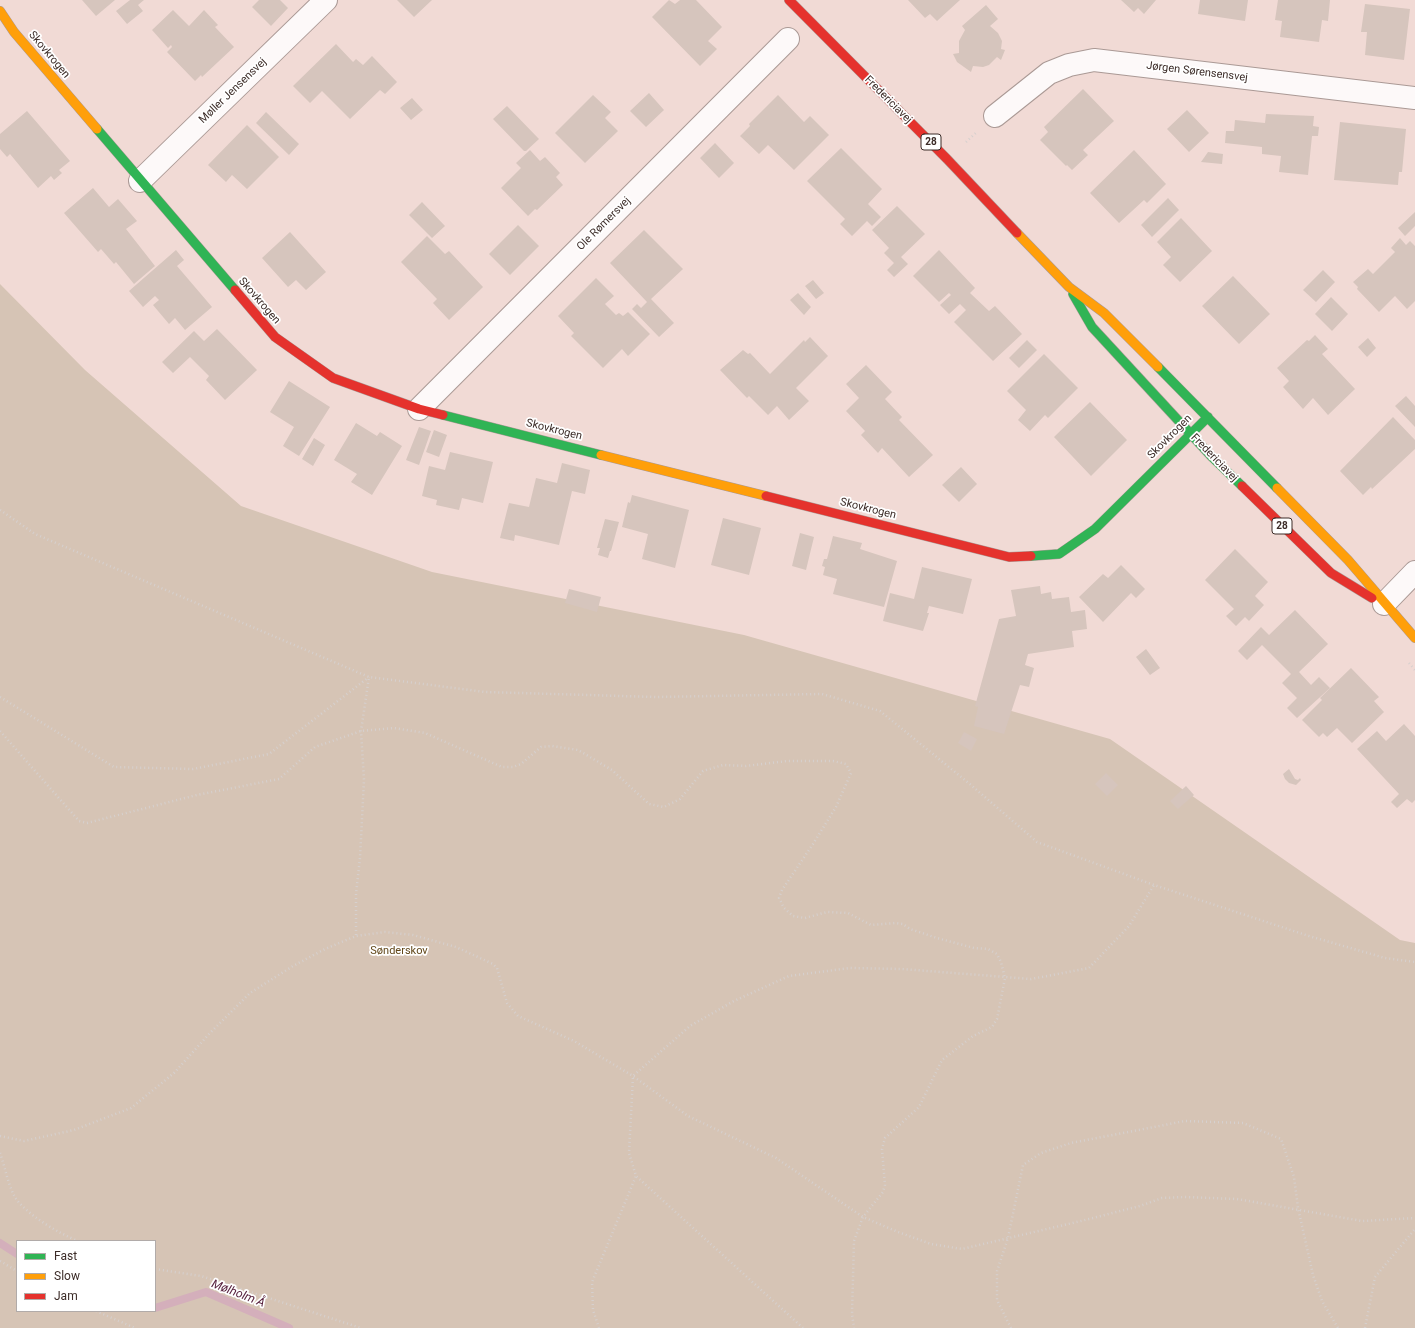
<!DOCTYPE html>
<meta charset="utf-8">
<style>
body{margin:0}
#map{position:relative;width:1415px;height:1328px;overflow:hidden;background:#f1dad5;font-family:Roboto,sans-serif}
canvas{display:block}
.legend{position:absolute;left:16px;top:1240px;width:140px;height:72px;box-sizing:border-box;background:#fff;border:1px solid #b1aba9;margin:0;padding:5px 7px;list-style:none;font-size:12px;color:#3c2c28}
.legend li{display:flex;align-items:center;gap:8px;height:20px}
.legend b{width:20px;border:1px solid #b1aba9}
</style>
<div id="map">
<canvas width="1415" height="1328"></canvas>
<ul class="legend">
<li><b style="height:5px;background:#30b455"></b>Fast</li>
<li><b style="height:5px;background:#ff9f0a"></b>Slow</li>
<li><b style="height:5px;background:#e5322d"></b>Jam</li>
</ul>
</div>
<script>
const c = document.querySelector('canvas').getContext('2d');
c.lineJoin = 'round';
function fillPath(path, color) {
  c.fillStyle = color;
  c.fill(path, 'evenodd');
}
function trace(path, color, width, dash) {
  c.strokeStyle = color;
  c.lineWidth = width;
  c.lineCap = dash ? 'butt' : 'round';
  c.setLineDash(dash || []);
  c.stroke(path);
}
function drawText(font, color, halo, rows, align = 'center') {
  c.font = font + ' Roboto,sans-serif';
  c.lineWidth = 3.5;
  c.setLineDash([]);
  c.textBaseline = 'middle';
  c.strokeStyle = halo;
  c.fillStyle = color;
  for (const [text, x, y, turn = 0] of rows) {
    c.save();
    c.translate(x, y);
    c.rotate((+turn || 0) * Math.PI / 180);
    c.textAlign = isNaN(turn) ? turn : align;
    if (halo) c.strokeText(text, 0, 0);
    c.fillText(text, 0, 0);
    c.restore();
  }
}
fillPath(new Path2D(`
 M0 284 85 370 241 506 432 572 744 635 1110 739 1400 940 1415 943V1328H0ZM17 1241H155V1311H17Z`), '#d6c4b5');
trace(new Path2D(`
 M0 1243 17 1254
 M155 1308 206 1292 289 1328`), '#d4afbb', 8);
fillPath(new Path2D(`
 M82 0H115L96 16Z
 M130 0H144L138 5 143 11 127 24 116 11Z
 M259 0H280L288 8 271 26 252 7Z
 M397 0H432L414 17Z
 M669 0 675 4 680 0H696L722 27 708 41 717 49 700 66 652 17Z
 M908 0H960L937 21 930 14 925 18Z
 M1121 0H1156L1144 14 1138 8 1134 12Z
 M1200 0H1248L1245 21 1198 14Z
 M1278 0H1330L1328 21 1322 20 1319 42 1280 37 1282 21 1275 20Z
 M1365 4 1410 9 1404 60 1365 55 1367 32H1361Z
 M986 5 998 19 990 26 998 33 1002 41 1001 49 1005 50 1001 60 997 57 989 65 983 67 973 66 971 72 957 62 953 54 959 53V41L965 30 962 26Z
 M173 10 189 26 204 10 218 25 215 27 234 47 202 77 201 75 195 81 167 52 172 47 171 45 168 48 152 30Z
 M336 44 353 62 356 59 363 65 372 56 397 82 385 94 380 90 350 119 322 91 310 103 293 86Z
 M1083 89 1114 121 1083 150 1088 155 1072 170 1067 165 1066 166 1040 140 1048 132 1044 127Z
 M649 93 664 110 646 127 630 111Z
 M593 95 611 112 605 118 618 131 585 163 555 133Z
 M778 95 804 122 810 116 829 135 794 170 768 145 759 154 740 136 750 126 749 124Z
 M412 98 423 110 411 120 400 108Z
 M507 106 539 139 526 151H524L493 119Z
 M1187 110 1209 133 1189 152 1167 129Z
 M27 111 70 161 59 170 62 173 54 180 51 176 38 188 10 154 7 157 0 149V134Z
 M266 112 299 144 289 155 256 123Z
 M1266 114 1314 116 1313 126 1319 127 1318 136H1312L1308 175 1279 172 1281 156 1262 154V147L1225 143 1226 131H1234L1235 120 1265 123Z
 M1340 122 1406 129 1402 172H1399L1398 185 1334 180Z
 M247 125 279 157 247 189 232 175 226 182 208 165Z
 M715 143 734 163 719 178 700 158Z
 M841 148 882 189 868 204 881 217 872 226 867 221 852 236 840 224 845 219 807 181Z
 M530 150 540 161 545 157 560 173 556 177 563 185 537 210 535 209 528 216 501 188 521 168 516 163Z
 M1134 150 1166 184 1147 203 1144 200 1119 223 1090 193Z
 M1208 152 1223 154 1222 164 1201 162Z
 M93 188 109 207 118 199 137 221 126 229 155 266 134 284 116 262 114 264 101 249 98 252 64 213Z
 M1168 198 1179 210 1152 237 1141 225Z
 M422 202 445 226 432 238 409 215Z
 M897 206 925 234 901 257 908 264 894 277 887 270 894 263 884 253 889 248 872 230Z
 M1415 212V226L1405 236 1398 228Z
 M1181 218 1212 251 1180 282 1163 265 1171 257 1157 242Z
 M518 225 539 246 510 275 489 254Z
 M644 230 683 269 651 299 674 323 659 337 632 309 637 304 641 308 647 302 610 263Z
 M290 232 326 272 306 290 296 280 288 287 262 258Z
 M427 236 445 254 449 251 483 287 449 320 433 303 437 299 401 262Z
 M1400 238 1406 245 1410 241 1415 246V301L1407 309 1395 296 1379 312 1357 289 1358 287 1353 282 1368 269 1373 274 1395 252 1391 248Z
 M176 250 184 260 177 266 212 307 185 330 175 318 169 324 153 305 159 300 155 296 143 307 129 291Z
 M939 250 975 288 970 293 989 311 995 306 1022 334 993 361 954 322 966 310 960 304 949 314 940 305 951 295 949 293 939 302 913 276Z
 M1323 270 1335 282 1316 302 1303 290Z
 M1233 276 1270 314 1239 344 1202 306Z
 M596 278 614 296 605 304 616 315 619 313 623 316 628 312 650 334 628 356 622 349 603 368 571 336 574 333 558 316Z
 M813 280 824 293 816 299 805 286Z
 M798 293 811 307 804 315 790 300Z
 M1331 297 1348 314 1332 331 1315 314Z
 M217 329 257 370 225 400 206 380 209 376 190 357 173 373 162 362 194 331 204 341Z
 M1315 335 1328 349 1322 354 1355 389 1328 415 1313 398 1303 409 1283 387 1289 381 1277 368 1307 340 1309 341Z
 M810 337 828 356 796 388 809 401 789 420 777 406 768 415 749 396 747 398 720 370 743 350 748 354 750 353 770 374 804 340 805 342Z
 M1368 338 1376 348 1367 357 1358 347Z
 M1027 340 1037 350 1019 368 1009 358Z
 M1044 354 1078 388 1048 418 1045 415 1030 431 1018 420 1026 410 1007 391Z
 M866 365 892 392 885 399 902 417 899 420 933 455 909 477 882 448 878 453 861 435 865 431 846 411 859 398 846 384Z
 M289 381 330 407 299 456 283 446 294 427 270 412Z
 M1406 396 1415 406V427L1395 406Z
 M1090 402 1127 440 1091 476 1054 437Z
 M1393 417 1415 440V449L1372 489 1371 487 1363 495 1340 471Z
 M356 423 377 436 380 432 402 446 372 495 351 482 357 474 334 460Z
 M419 427 431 431 419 465 406 460Z
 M434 430 447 435 439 457 426 452Z
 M314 438 325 445 313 466 302 459Z
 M450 452 493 462 483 503 462 498 459 510 436 505 437 500 422 496 429 466 445 470Z
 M562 463 590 470 585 494 572 491 559 545 515 535 514 541 500 538 509 503 529 507 536 478 557 483Z
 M961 467 977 484 959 502 942 485Z
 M632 495 689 510 675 568 642 559 648 534 622 527 628 502 630 503Z
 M723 518 761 528 749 575 711 565Z
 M605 519 619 522 611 551H610L608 558 598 555 600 548H597Z
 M800 533 814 537 806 570 792 566Z
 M833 536 862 543 860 549 897 561 884 607 833 594 837 579 823 575 825 567 822 566 824 559H827Z
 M1235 549 1268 582 1255 596 1264 605 1249 621 1245 617 1236 626 1226 616 1234 609 1205 580Z
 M1121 565 1145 589 1136 598 1131 593 1103 622 1079 597 1103 574 1108 578Z
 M922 567 972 579 963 614 929 606 927 613H929L923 631 883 621 890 593 914 599Z
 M1040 586 1041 594 1051 592 1052 599 1069 597 1071 612 1085 610 1087 629 1072 631 1074 647 1028 654 1025 665 1034 668 1029 687 1020 685 1004 734 974 726 978 707 975 706 999 619 1016 616 1011 590Z
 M569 589 601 597 597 612 565 603Z
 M1295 610 1328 644 1299 672 1311 685 1319 677 1330 688 1297 718 1287 708 1297 698 1282 683 1291 674 1262 645 1247 660 1238 651 1261 627 1269 635Z
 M1146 649 1160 668 1150 675 1136 657Z
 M1351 668 1379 697 1374 701 1384 712 1352 743 1337 728 1327 737 1323 733 1319 737 1302 720 1322 700 1320 698Z
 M1404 724 1415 736V800L1412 803 1407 799 1397 808 1391 802 1399 794 1357 749 1377 731 1386 741Z
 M964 732 977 739 971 751 958 743Z
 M1289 769 1295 779 1298 780 1300 778 1301 780 1296 785 1289 783 1285 779 1283 774Z
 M1106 773 1118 785 1107 796 1095 784Z
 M1186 786 1194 795 1178 809 1170 801Z`), '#d6c5bd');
const street = new Path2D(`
 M995 116 1049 73 1069 65 1094 60 1415 98
 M140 181 326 0
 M419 409 788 39
 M1384 604 1415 572`);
const fast = new Path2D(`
 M97 129 235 290
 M1073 294 1092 327 1212 457 1242 486
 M1158 367 1277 488
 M443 415 601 455
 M1031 556 1059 554 1095 529 1208 417`);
const slow = new Path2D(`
 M0 11 14 32 97 129
 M1017 233 1069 287 1104 313 1158 367
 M601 455 766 496
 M1277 488 1348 560 1415 638`);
const jam = new Path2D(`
 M789 0 947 159 1017 233
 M235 290 275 337 333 378 419 409 443 415
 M1242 486 1331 573 1372 598
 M766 496 1009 557 1031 556`);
trace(street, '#aa9995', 24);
trace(fast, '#aa9995', 10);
trace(slow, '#aa9995', 10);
trace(jam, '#aa9995', 10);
trace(new Path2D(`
 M966 142 977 132
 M0 510 35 534 369 677 485 692 656 697 822 694 880 711 971 785 1037 842 1154 885 1309 936 1385 958 1415 962
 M1409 663 1415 670
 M0 697 114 767 193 769 269 754 369 677
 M0 731 79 821 87 823 197 795 279 779 315 747 361 731 394 728 425 733 502 767H513L521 764 541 747 552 746 578 750 612 770 649 804 664 807 680 799 703 771 723 765 746 766 787 761H833L846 764 851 773 836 807 813 844 782 890 779 898 784 908 793 916 805 918 827 912 848 913 871 925 895 923 903 924 910 929 937 938 974 948 988 949 997 954 1001 962 1005 978 997 1019 992 1027 973 1036 942 1060 919 1107 885 1138 882 1149 885 1185 883 1192 863 1217 854 1241 852 1314 854 1328
 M356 935V894L360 858 364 780 361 731 369 677
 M0 1136 24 1141 74 1130 131 1108 174 1073 210 1033 250 993 293 966 325 949 356 936 385 932 413 935 456 947 493 964 497 968 507 1003 518 1016 574 1041 633 1076 688 1116 776 1158 863 1217 898 1232 931 1244 962 1249 1081 1221 1140 1206 1162 1198 1185 1197 1237 1199 1362 1221 1415 1218
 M0 1153C5 1167 8 1185 15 1197 25 1214 60 1234 78 1241
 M0 1261 17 1271
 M155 1269 201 1276 361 1328
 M96 1311 135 1328
 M599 1328 593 1310 592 1282 636 1176
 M803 1328 636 1176 629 1153 633 1076 690 1026 734 1001 789 976 850 968 902 969 1031 979 1089 968 1129 926 1154 885
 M1011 1328 997 1300V1271L1008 1238 1023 1165 1041 1153 1071 1143 1185 1121 1243 1123 1281 1139 1294 1177 1298 1208 1313 1275 1322 1301 1338 1328
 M1365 1328 1375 1277 1415 1229`), '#d6d0ce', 2.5, [1, 3]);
trace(street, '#fdf9f9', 22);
trace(fast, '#30b455', 9);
trace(slow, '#ff9f0a', 9);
trace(jam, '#e5322d', 9);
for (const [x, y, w] of [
 [931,142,20],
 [1282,526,20]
]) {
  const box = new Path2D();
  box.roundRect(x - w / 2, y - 8, w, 16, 3);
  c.fillStyle = '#fff';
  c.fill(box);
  trace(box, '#3c2c28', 1);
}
drawText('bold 10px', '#3c2c28', null, [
 ["28",931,142],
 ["28",1282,526]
]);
drawText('11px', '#3c2c28', '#fff', [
 ["Skovkrogen",49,55,50],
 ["Jørgen Sørensensvej",1197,72,7],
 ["Møller Jensensvej",233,91,-44],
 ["Fredericiavej",888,100,45],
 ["Ole Rømersvej",604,224,-45],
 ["Skovkrogen",259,301,49],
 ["Skovkrogen",554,430,14],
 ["Skovkrogen",1170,437,-45],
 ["Fredericiavej",1214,458,46],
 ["Skovkrogen",868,509,14]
]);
drawText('11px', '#614719', '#fff', [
 ["Sønderskov",399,951]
]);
drawText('italic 12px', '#58223f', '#fff', [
 ["Mølholm Å",238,1294,21]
]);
</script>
